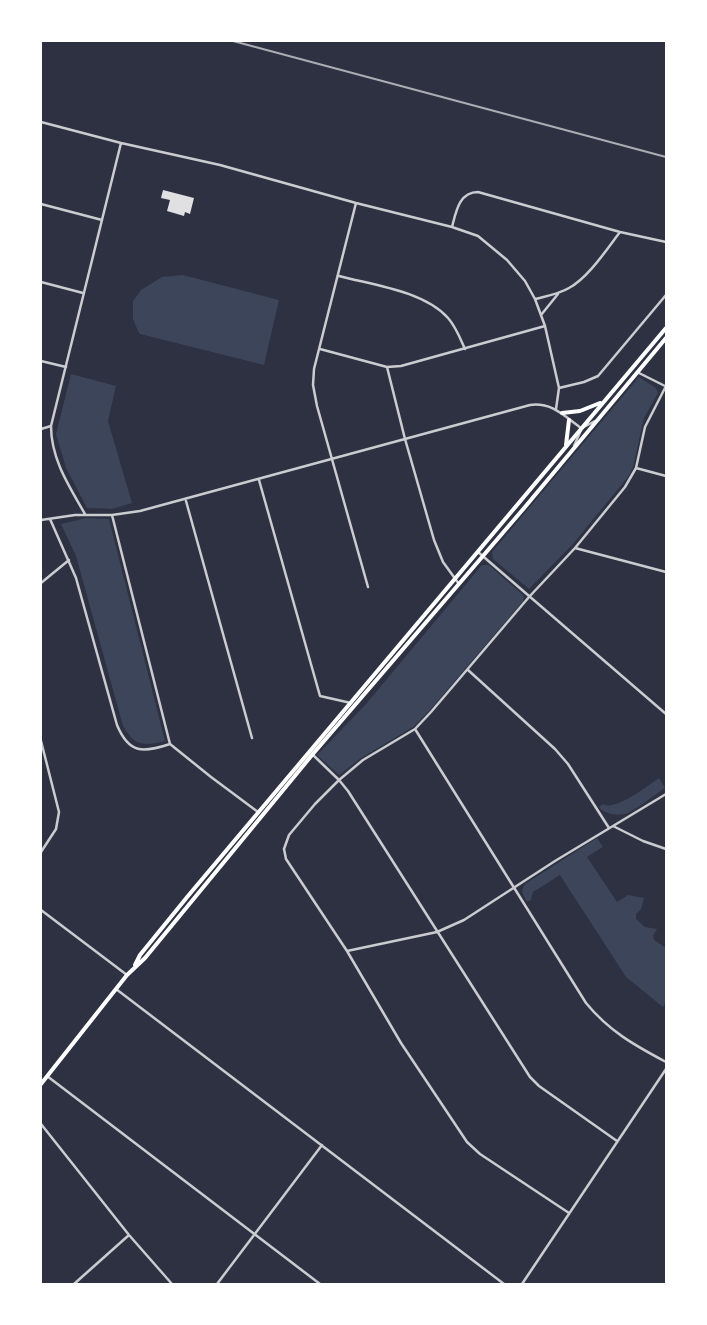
<!DOCTYPE html>
<style>
body{margin:0}
#map{position:relative;width:707px;height:1325px;overflow:hidden;background:#2d3142;font-family:"PT Sans",sans-serif}
canvas{display:block}
.frame{position:absolute;inset:0;border:42px solid #fff;pointer-events:none}
</style>
<div id="map">
<canvas width="707" height="1325"></canvas>
<div class="frame"></div>
</div>
<script>
const c = document.querySelector('canvas').getContext('2d');
c.lineJoin = 'round';
function fillPath(path, color) {
  c.fillStyle = color;
  c.fill(path, 'evenodd');
}
function trace(path, color, width, dash) {
  c.strokeStyle = color;
  c.lineWidth = width;
  c.lineCap = dash ? 'butt' : 'round';
  c.setLineDash(dash || []);
  c.stroke(path);
}
fillPath(new Path2D(`
 M183 275 279 300 264 365 140 334 138 331 133 319V301L141 290 162 277Z
 M71 374 116 386 108 421 132 503 112 509 87 508 66 468 56 434Z
 M639 377 656 388 658 393 644 418 633 467 628 477 572 545 529 589 493 559 492 552Z
 M86 518 109 519 165 741C144 746 135 747 123 726L76 556 61 524Z
 M482 565H489L524 596 523 601 429 711 413 727 361 758 339 775 317 755 366 704Z
 M659 778 665 788C657 793 633 812 625 814 617 816 604 814 599 807L603 804C614 812 649 785 659 778Z
 M597 838 603 847 587 857 617 902 628 895 644 898 641 909 636 914V919L645 927 657 929 653 936 654 940 666 948V1001L663 1007 626 977 560 875 533 892 531 900 527 902C523 895 520 891 525 884Z`), '#3c4559');
fillPath(new Path2D(`
 M163 190 194 198 190 214 185 212 184 216 167 211 170 200 161 198Z`), '#e0e0e3');
trace(new Path2D(`
 M41 122 121 143 220 165 356 203 452 227 478 236 507 260 525 281 535 299 545 326 559 388 556 409
 M356 203 314 369 313 385 317 406 368 587
 M41 204 102 220
 M452 227C456 212 459 192 478 192L620 232 666 242
 M339 276C373 285 424 291 448 318 456 327 460 338 465 349
 M41 282 83 293
 M535 299C547 296 559 294 569 288 588 278 607 249 620 232
 M541 315 558 294
 M320 349 387 367 401 366 545 326
 M41 361 66 367
 M387 367 405 439 434 540 443 562 459 584
 M637 372 665 386
 M559 388 584 382 598 376 666 295
 M582 428 595 421
 M41 429 51 426
 M574 446 581 430
 M636 468 666 476
 M259 480 320 696 351 703
 M186 501 252 738
 M85 514C69 486 51 459 51 426L121 143
 M50 519 76 578 117 725C129 754 143 753 170 744L112 515
 M41 520 75 515H112L140 511 530 405C552 402 564 416 581 428
 M575 548 666 572
 M478 552 666 714
 M41 583 69 560
 M468 670 555 749 568 764 609 828
 M415 729 586 1003C609 1031 634 1045 666 1062
 M41 741 59 812 56 829 41 852
 M170 744 211 777 258 812
 M312 754 339 780 348 791 530 1077 539 1086 617 1141
 M613 826 643 841 666 849
 M41 910 127 975
 M347 951 437 932 464 920 555 861 666 794
 M116 989 504 1284
 M47 1076 320 1284
 M41 1124 129 1235 172 1284
 M569 1213 480 1154 467 1142 401 1043 347 951 286 859 284 849 289 835 315 804 339 780 363 760 415 729 431 712 529 597 575 548 625 487 636 468 645 427 666 386
 M74 1284 129 1235
 M217 1284 322 1145
 M522 1284 666 1069`), '#caccd0', 2.5);
trace(new Path2D(`
 M562 413 580 411 600 403
 M566 445 569 420
 M135 965 140 955 188 896 666 328
 M41 1084 127 975 145 958 312 755 525 507 666 338`), '#fff', 4);
trace(new Path2D(`
 M233 41 666 157`), '#abadb3', 2);
</script>
